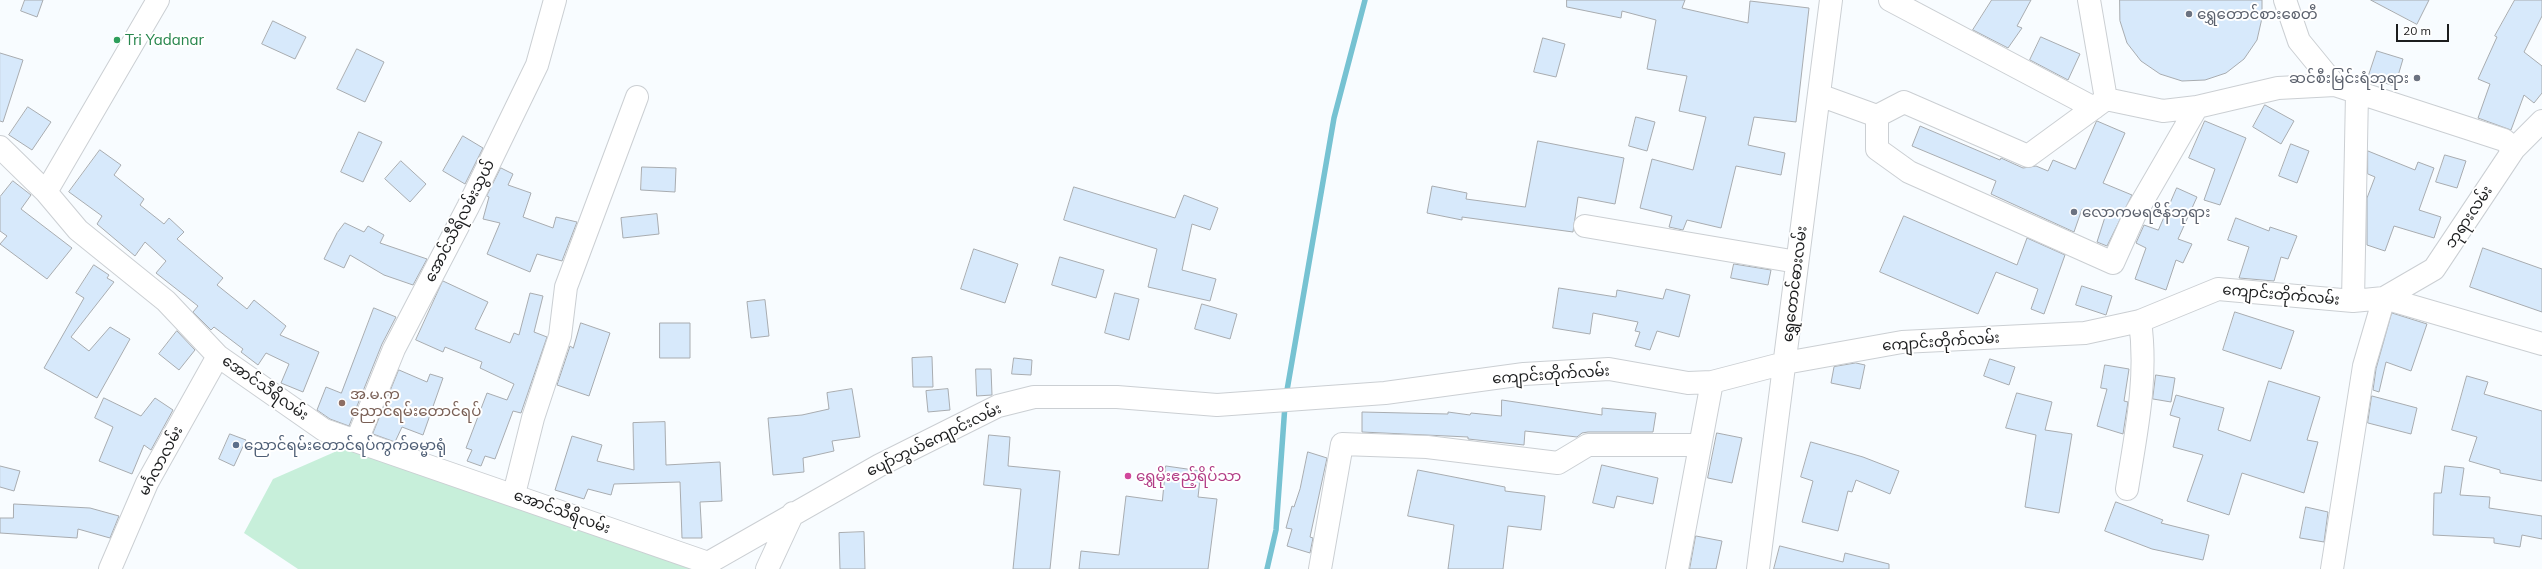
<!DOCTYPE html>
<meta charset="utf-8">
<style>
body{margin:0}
#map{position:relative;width:2542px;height:569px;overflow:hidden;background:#f8fcff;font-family:Mulish,sans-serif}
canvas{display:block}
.scale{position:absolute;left:2396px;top:24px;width:53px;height:18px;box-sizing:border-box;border:2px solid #1c1d1e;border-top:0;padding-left:5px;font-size:12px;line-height:14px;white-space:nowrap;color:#1c1d1e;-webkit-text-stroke:3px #fff;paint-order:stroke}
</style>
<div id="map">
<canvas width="2542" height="569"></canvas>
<div class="scale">20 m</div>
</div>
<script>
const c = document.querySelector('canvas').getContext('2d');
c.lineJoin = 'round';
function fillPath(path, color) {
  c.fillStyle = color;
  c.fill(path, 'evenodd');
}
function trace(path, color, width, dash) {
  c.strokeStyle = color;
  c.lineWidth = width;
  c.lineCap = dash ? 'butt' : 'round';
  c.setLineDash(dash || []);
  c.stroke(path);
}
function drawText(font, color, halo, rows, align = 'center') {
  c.font = font + ' Mulish,"Noto Sans Myanmar",sans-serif';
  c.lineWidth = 4;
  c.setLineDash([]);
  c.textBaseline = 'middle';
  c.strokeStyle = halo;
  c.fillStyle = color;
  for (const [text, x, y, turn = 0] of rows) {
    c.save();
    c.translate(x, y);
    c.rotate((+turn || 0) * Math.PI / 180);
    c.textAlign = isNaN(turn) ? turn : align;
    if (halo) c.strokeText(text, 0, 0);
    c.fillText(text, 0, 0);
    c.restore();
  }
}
fillPath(new Path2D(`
 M346 447 693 569H298L244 533 273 479Z`), '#c7efda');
trace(new Path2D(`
 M1286 396 1334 118 1365 0
 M1267 569 1276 530 1285 405`), '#76c2d2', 5.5);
const building = new Path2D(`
 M25 0H43L37 17 21 11Z
 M1567 0H1685L1682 8 1748 23 1750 1 1809 8 1796 122 1754 117 1748 145 1785 153 1781 175 1736 166 1721 228 1687 220 1683 230 1669 227 1672 216 1640 208 1652 159 1693 170 1706 117 1679 111 1687 76 1647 69 1656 20 1622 11 1621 18 1567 7Z
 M1992 0H2031L2017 26 2022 28 2008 48 1973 30Z
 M2120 0H2262V18L2257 40 2244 59 2226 73 2205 80 2182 81 2160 74 2141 61 2127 43 2120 21Z
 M2371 0H2429L2417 24Z
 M2515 0H2542V16L2524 52 2542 66V93L2534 103 2524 95 2511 130 2478 118 2490 84 2478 79 2497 37 2495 36Z
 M273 21 306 37 295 59 262 44Z
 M2041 37 2080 54 2068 80 2030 60Z
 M1543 38 1565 44 1556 77 1534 72Z
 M357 49 384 62 365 102 337 89Z
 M2377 51 2403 59 2395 86 2368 78Z
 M0 53 23 60 3 122 0 121Z
 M2265 105 2294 121 2281 144 2253 127Z
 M28 107 51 122 32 150 9 135Z
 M1636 117 1655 122 1647 151 1629 146Z
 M2097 121 2125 133 2103 183 2132 195 2107 246 2097 242 2105 217 2082 209 2074 232 1991 194 1996 181 1912 146 1920 126 2000 160 2001 158 2023 168 2036 166 2048 171 2053 160 2075 169Z
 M2205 121 2246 138 2220 205 2204 200 2215 169 2189 158Z
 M359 132 382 142 363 182 341 172Z
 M463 136 483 148 465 184 443 171Z
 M1538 141 1624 158 1615 204 1578 197 1573 232 1462 217V220L1427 213 1432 186 1467 193 1466 199 1525 207Z
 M2291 144 2309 151 2297 183 2279 176Z
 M100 150 121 165 114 175 144 199 140 205 164 224 169 218 184 232 177 239 223 278 217 285 247 309 254 300 286 326 280 335 319 352 303 392 281 383 289 364 266 353 258 365 241 352 243 349 214 327 211 330 193 312 198 306 156 273 166 261 145 242 135 256 97 224 102 216 69 192Z
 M2368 151 2415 170 2418 162 2434 168 2419 210 2441 217 2434 238 2394 226 2385 251 2367 245V198L2375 177 2368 174Z
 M2445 155 2466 161 2457 188 2436 182Z
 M401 161 426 184 410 202 385 179Z
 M642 167 676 168 675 192 641 190Z
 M501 168 513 174 508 185 531 193 523 217 553 228 556 217 577 222 562 261 537 254 530 272 487 254 500 223 483 219 489 197 487 196Z
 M13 181 31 195 21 209 72 248 47 279 0 244 7 236 0 231V197Z
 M1074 187 1175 218 1184 195 1218 208 1210 230 1192 224 1182 270 1216 279 1210 301 1148 287 1157 249 1064 220Z
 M2177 188 2197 197 2178 239 2192 244 2183 263 2176 260 2166 290 2135 279 2146 248 2136 243 2144 225 2158 230Z
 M657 214 659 234 623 238 621 218Z
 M1904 216 2017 265 2027 238 2065 255 2044 314 2031 309 2038 289 1996 272 1978 314 1880 272Z
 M2236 218 2269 231 2270 227 2297 236 2288 259 2281 257 2274 281 2239 278 2249 247 2228 240Z
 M345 223 364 232 368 226 384 235 380 243 427 259 413 285 384 275 350 255 344 268 324 259 337 233Z
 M2483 248 2542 269V312L2470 287Z
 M974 249 1018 264 1005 303 961 289Z
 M1060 257 1104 270 1096 298 1052 285Z
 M1734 264 1771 270 1768 285 1731 278Z
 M94 265 109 275 107 278 114 282 71 337 89 351 110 327 130 339 97 398 44 368 84 298 76 293Z
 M443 281 488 302 475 329 510 343 514 333 519 335 530 293 543 296 534 332 547 337 521 413 513 411 495 459 485 456 481 466 467 461 472 450 466 448 487 393 507 400 514 384 480 368 482 362 445 347 443 352 416 340Z
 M2082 286 2112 296 2106 315 2076 305Z
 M1559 288 1616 297 1617 290 1663 299 1666 289 1690 295 1679 337 1657 331 1650 350 1635 346 1640 332 1635 331 1638 322 1593 313 1590 334 1553 328Z
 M1115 293 1139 299 1129 340 1105 333Z
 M765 300 769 336 751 338 747 302Z
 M1202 304 1237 314 1230 339 1195 329Z
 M374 308 396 317 382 344 349 426 330 419 317 410 326 387 341 393Z
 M2235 312 2294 331 2281 369 2223 350Z
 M2392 313 2427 324 2411 371 2386 362 2379 392 2373 390 2376 369Z
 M581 323 610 333 589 396 557 385 570 346 573 348Z
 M660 323H690V358H660Z
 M177 331 195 350 179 370 159 354Z
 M932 357 933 387H913L912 358Z
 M1014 358 1032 360 1031 375 1012 374Z
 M1990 359 2015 367 2009 385 1984 376Z
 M1856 363 1865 365 1860 389 1831 383 1834 367Z
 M2105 365 2129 369 2124 401 2128 402 2123 434 2097 426 2107 389 2101 388Z
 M976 369H991L992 395 977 396Z
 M399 370 427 382 430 374 443 378 423 435 402 427 395 442 373 434Z
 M2156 375 2175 378 2171 402 2153 399Z
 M2467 376 2488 382 2484 394 2542 411V481L2500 473V470L2469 461 2477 437 2452 430Z
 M2269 381 2320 397 2307 440 2318 442 2304 493 2242 473 2229 515 2187 501 2203 455 2173 447 2180 418 2170 415 2176 395 2224 408 2218 430 2250 441Z
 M852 389 860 437 832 441 834 451 803 458 804 472 773 475 768 418 802 415 829 409 827 393Z
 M948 389 950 410 928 412 926 391Z
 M2017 393 2052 402 2045 430 2072 434 2059 513 2025 507 2036 435 2006 428Z
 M2372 396 2417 408 2411 434 2368 423Z
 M104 398 141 416 155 398 173 410 151 450 144 445 132 474 99 461 113 427 95 418Z
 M1502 400 1602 415V408L1656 413 1653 432H1588L1582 433 1577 437 1525 431 1524 445 1468 439V437L1362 432V412L1448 414V412L1470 415 1471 413 1501 416Z
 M665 422 666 465 720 462 722 501 700 502 702 538H682L680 482 614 484 611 495 588 489 584 499 555 490 572 436 602 445 597 461 634 470 633 423Z
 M1717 433 1742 438 1732 483 1708 478Z
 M230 434 246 440 234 466 219 459Z
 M989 435 1010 437 1008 466 1060 471 1050 569H1013L1021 489 984 485Z
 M1811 442 1863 457 1899 471 1890 494 1856 480 1852 492 1848 491 1838 531 1802 522 1813 481 1801 477Z
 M1308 452 1327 458 1310 537 1313 538 1310 553 1287 546 1292 529 1286 528 1292 506 1294 507 1300 489Z
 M1602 465 1658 478 1653 504 1617 496 1614 508 1593 503Z
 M0 466 20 471 14 491 0 487Z
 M1166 466 1201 471 1198 497 1217 499 1208 569H1079L1081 551 1119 555 1126 496 1162 501Z
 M2445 466 2464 468 2460 495 2490 497 2489 508 2542 516V539L2522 535 2520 547 2494 543V538L2433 535 2434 493H2441Z
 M1418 470 1505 487V491L1545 496 1541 530 1508 526 1503 569H1448L1454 525 1408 516Z
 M2116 502 2163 520 2161 523 2209 535 2203 560 2152 549 2105 531Z
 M14 504 90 508 119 516 110 538 78 529 77 538 0 533V518H13Z
 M2306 507 2328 512 2324 542 2300 538Z
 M864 532 865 569H840L839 533Z
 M1696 536 1722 541 1716 569H1690Z
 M1780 546 1843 562 1845 553 1889 564V569H1774Z`);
fillPath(building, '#d7e9fb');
trace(building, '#a8acb0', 1);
const minor = new Path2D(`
 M1890 0 2094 108
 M2089 0 2106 99
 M2285 0 2299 41 2335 85
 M1819 95 1877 116 1904 102 2028 156 2106 99 2163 111 2197 107 2278 88 2335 85 2504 140 2514 149
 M1877 116V149L1909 172 2113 263 2135 214 2197 107
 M0 147 46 192 78 230 166 301 218 356 324 430 708 563
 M46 192 158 0
 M1585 226 1797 262
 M2353 301 2357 93
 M357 440 394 349 468 207 537 65 555 0
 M2127 489C2136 433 2148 378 2140 321
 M514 494 533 418 560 336 566 287 637 97
 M110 569 147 483 218 356
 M703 569 708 563 880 465 998 406 1034 397H1117L1217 405 1385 393 1524 374 1609 369 1688 383 1712 382 1785 363 1902 342 2085 333 2140 321 2218 289 2353 301 2384 298 2542 344
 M767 569 793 513
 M1320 569 1342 444 1427 447 1558 463 1588 445H1700
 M1677 569 1712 382
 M1758 569 1831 0
 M2332 569 2364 366 2384 298 2434 269 2514 149 2542 121`);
trace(minor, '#cbcfd3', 24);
trace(minor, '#fff', 22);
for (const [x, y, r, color] of [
 [2189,14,4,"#6b7280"],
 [117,40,4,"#2e9e5b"],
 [2417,78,4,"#6b7280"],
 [2074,212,4,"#6b7280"],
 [342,403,4,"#8d6e63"],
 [236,445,4,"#5c6f8a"],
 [1128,476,4,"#d1479c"]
]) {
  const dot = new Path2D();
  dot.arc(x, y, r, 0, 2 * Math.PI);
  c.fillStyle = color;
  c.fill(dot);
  trace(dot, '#fff', 1.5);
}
drawText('15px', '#5b616d', '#fff', [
 ["ရွှေတောင်စားစေတီ",2197,14],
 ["ဆင်စီးမြင်းရံဘုရား",2409,78,"right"],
 ["လောကမရဇိန်ဘုရား",2082,212]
], 'left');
drawText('15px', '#27864d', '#fff', [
 ["Tri Yadanar",125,40]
], 'left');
drawText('15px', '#1c1d1e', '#fff', [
 ["ဘုရားလမ်း",2469,217,-56],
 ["အောင်သီရိလမ်းသွယ်",460,221,-63],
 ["ရွှေတောင်ဓားလမ်း",1795,284,-83],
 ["ကျောင်းတိုက်လမ်း",2281,295,5],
 ["ကျောင်းတိုက်လမ်း",1941,342,-4],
 ["ကျောင်းတိုက်လမ်း",1551,375,-4],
 ["အောင်သီရိလမ်း",265,388,35],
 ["ပျော်ဘွယ်ကျောင်းလမ်း",934,440,-26],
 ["မင်္ဂလာလမ်း",161,461,-62],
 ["အောင်သီရိလမ်း",562,512,20]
]);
drawText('15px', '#785e54', '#fff', [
 ["အ.မ.က",350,394],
 ["ညောင်ရမ်းတောင်ရပ်",350,411]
], 'left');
drawText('15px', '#4e5e75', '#fff', [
 ["ညောင်ရမ်းတောင်ရပ်ကွက်ဓမ္မာရုံ",244,445]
], 'left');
drawText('15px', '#b23c85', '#fff', [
 ["ရွှေမိုးဧည့်ရိပ်သာ",1136,476]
], 'left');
</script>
